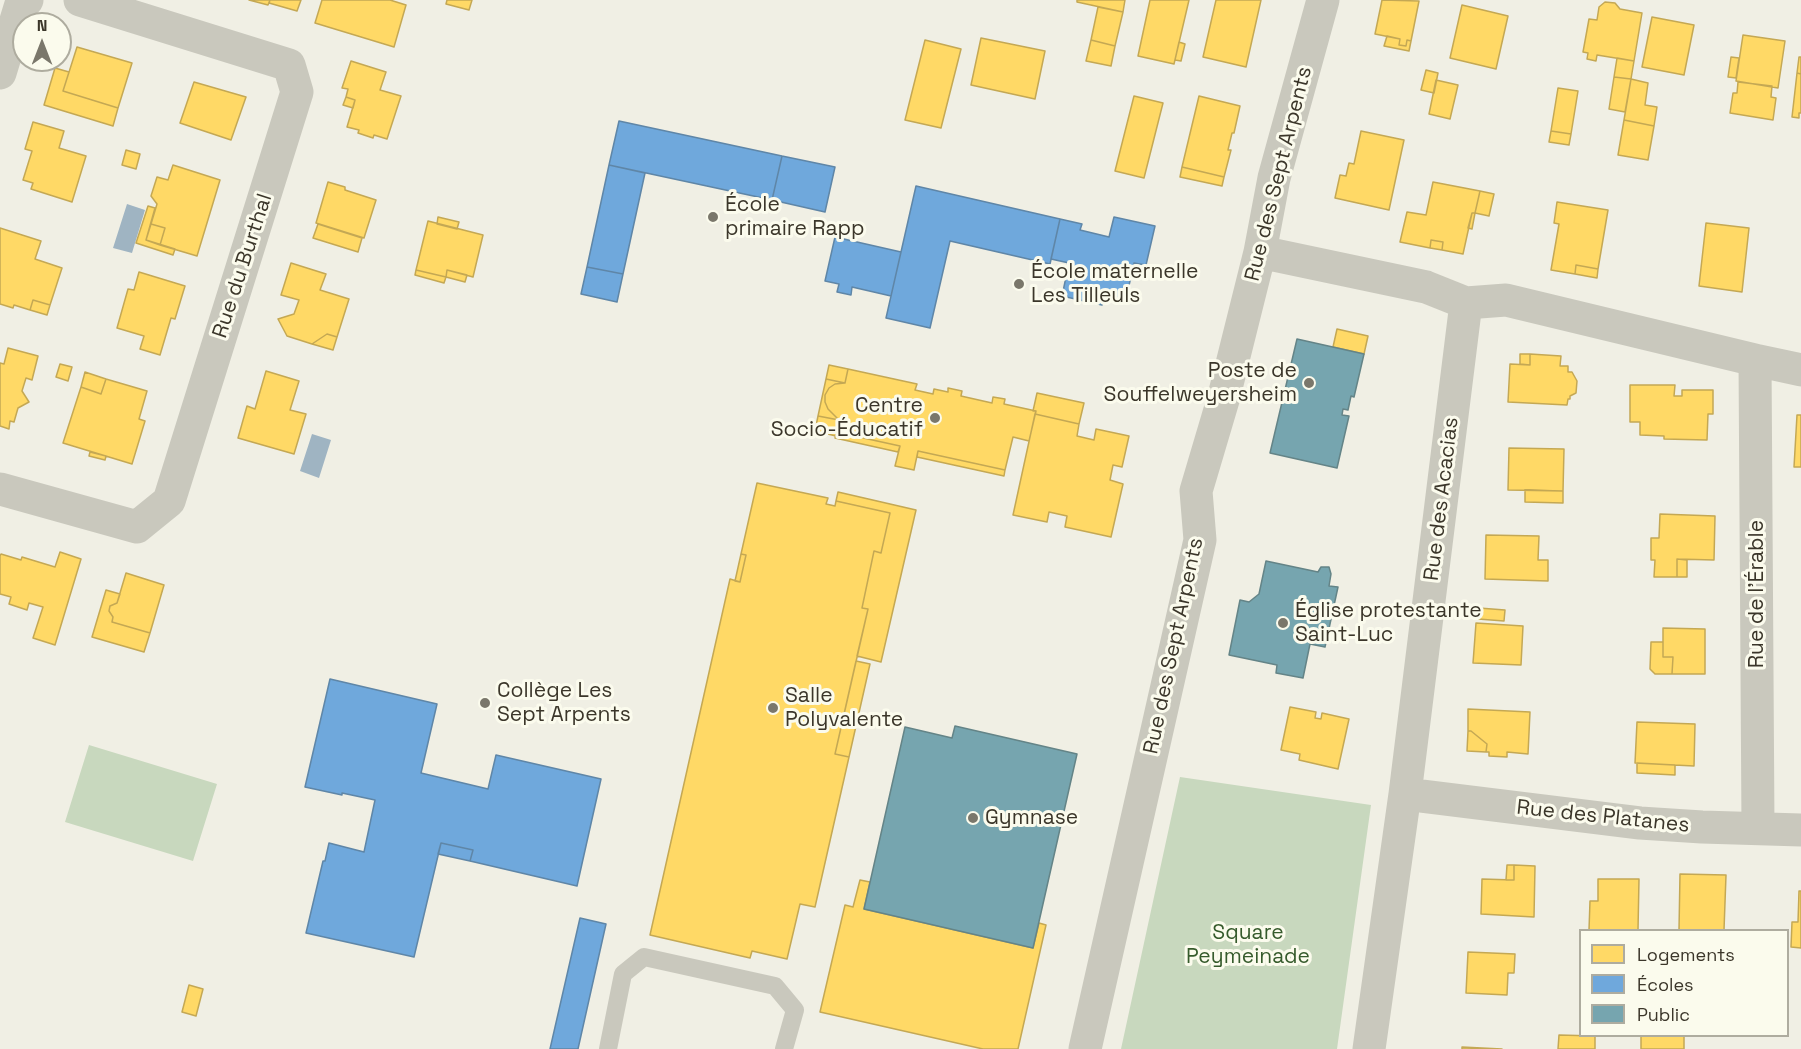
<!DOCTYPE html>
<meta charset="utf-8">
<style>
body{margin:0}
#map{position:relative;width:1801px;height:1049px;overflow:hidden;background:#f0efe4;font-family:"Space Grotesk",sans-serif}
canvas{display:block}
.legend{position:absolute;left:1579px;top:929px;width:210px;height:108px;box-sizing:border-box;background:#fbfbed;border:2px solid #aeac9f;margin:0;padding:8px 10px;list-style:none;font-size:18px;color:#3b362a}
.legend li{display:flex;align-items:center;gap:12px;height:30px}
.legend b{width:30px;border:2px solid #aeac9f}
.north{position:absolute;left:12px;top:12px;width:60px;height:60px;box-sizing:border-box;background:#fbfbed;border:2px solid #aeac9f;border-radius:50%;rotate:0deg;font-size:16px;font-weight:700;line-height:24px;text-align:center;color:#3b362a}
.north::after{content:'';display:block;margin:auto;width:21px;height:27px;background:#7a776b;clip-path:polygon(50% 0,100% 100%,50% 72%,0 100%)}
</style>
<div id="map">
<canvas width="1801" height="1049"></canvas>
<ul class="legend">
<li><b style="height:16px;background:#ffd966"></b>Logements</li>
<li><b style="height:16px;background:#6fa8dc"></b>Écoles</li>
<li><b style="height:16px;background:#76a5af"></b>Public</li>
</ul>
<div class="north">N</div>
</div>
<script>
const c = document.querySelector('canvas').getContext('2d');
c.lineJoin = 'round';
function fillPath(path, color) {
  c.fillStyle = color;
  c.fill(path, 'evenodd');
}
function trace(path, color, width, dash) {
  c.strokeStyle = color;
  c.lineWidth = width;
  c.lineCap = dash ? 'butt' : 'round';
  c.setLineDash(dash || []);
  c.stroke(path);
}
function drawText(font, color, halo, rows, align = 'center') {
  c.font = font + ' "Space Grotesk",sans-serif';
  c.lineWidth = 6;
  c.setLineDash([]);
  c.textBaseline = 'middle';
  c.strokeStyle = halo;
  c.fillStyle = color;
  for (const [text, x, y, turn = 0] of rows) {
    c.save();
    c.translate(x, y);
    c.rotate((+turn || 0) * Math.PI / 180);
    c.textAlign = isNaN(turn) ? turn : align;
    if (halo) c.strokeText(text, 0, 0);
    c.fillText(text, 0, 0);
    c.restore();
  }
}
fillPath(new Path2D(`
 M89 745 217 784 193 861 65 822Z
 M1180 777 1371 805 1337 1049H1121Z`), '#c8d8be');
fillPath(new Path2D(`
 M127 204 145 210 132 253 113 248Z
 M312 434 331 440 319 478 300 471Z`), '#9fb4c2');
const homes = new Path2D(`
 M249 0H270L268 5Z
 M270 0H301L297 11 269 3Z
 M322 0H390L406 5 394 47 315 23Z
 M447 0H472L469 10 446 4Z
 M1077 0H1125L1123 12 1077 2Z
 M1150 0H1189L1174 64 1138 56Z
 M1216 0H1261L1246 67 1203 57Z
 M1382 0 1419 1 1411 41 1407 40 1406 46 1399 45 1400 39 1375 34Z
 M1605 2 1615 3 1620 9 1642 13 1634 61 1597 55 1596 61 1587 59 1588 53 1583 52 1589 19 1597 20 1599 7Z
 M1462 5 1508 16 1496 69 1450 58Z
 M1098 7 1123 12 1115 46 1091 40Z
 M1652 17 1694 25 1684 75 1642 67Z
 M1743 35 1785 41 1778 88 1736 81Z
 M1387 36 1400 39 1399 45 1406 46 1407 40 1411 41 1409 51 1384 46Z
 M981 38 1045 51 1035 99 971 85Z
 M925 40 961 49 941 128 905 120Z
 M1091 40 1115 46 1111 66 1086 61Z
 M1179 42 1185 44 1181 61 1175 60Z
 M77 47 132 63 118 108 63 91Z
 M1731 57 1739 58 1736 78 1728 77Z
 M1799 57H1801V74L1797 73Z
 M1617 58 1634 61 1631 79 1614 77Z
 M351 61 386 72 380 90 401 96 387 139 374 135 373 138 358 133 359 130 347 127 355 100 346 97 348 89 342 88Z
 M55 68 69 72 63 91 118 108 113 126 44 105Z
 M1426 70 1438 73 1434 93 1421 90Z
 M1797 73 1801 74V113H1799V118L1792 117Z
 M1614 77 1631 79 1625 112 1609 109Z
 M1631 79 1648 83 1645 105 1657 107 1654 126 1624 120Z
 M1436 80 1458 85 1450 119 1429 114Z
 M194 82 246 97 231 140 180 123Z
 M1738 82 1772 86 1771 97 1776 98 1773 120 1730 113 1733 93H1737Z
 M1558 88 1578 91 1571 134 1551 131Z
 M1134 96 1163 103 1144 178 1115 171Z
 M1199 96 1240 106 1234 133H1232L1228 150H1231L1224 177 1182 167Z
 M346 97 355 100 353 108 343 105Z
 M1624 120 1654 126 1648 160 1618 155Z
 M33 122 64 131 59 148 86 156 72 202 31 189 33 183 23 180 32 151 25 149Z
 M1361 131 1404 140 1389 210 1335 198 1340 175 1346 176 1349 163 1354 164Z
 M1551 131 1571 134 1569 145 1549 142Z
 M126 150 140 154 136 169 122 165Z
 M173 165 220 180 197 256 160 245 165 228 151 224 157 204 151 196 157 177 168 180Z
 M1182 167 1224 177 1222 186 1180 177Z
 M328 182 345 187V190L376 200 364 238 316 223Z
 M1433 182 1480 191 1475 213H1472L1463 254 1442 250 1443 242 1431 240 1430 248 1400 242 1407 212 1426 215Z
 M1480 191 1494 194 1489 216 1475 213Z
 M1557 202 1608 210 1598 269 1576 265 1575 274 1551 270 1559 224 1554 223Z
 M148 206 155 208 146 240 175 249 173 255 136 243Z
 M1472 213H1475L1472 229 1468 228Z
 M438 217 459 222 457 229 437 224Z
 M428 221 483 235 473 277 447 270 446 277 416 270Z
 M1706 223 1749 228 1742 292 1699 286Z
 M151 224 165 228 160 245 146 240Z
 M318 224 362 238 358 252 313 238Z
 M0 228 41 241 35 259 62 268 50 305 33 300 30 310 14 305 13 308 0 304Z
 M1431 240 1443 242 1442 250 1430 248Z
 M291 263 326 274 320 290 349 299 337 337 327 334 312 344 287 336 278 319 294 314 299 300 281 295Z
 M1576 265 1598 269 1597 278 1575 274Z
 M416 270 446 277 444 283 415 275Z
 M447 270 467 275 465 282 446 277Z
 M139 272 185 286 175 319 171 318 160 355 140 349 144 336 117 328 128 289 134 290Z
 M33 300 50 305 47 315 30 310Z
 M1337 329 1368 336 1364 354 1333 347Z
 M327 334 337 337 333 350 312 344Z
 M8 348 38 356 32 380 26 378 22 391 29 402 18 408 14 422 10 421 9 429 0 426V363L4 364Z
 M1520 354H1530V365L1520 364Z
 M1530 354 1561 356 1560 366H1568V372H1572L1577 381 1576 393 1570 396V399H1568L1567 405 1508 402 1510 364 1530 365Z
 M60 364 72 367 68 381 56 377Z
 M829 365 848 369 845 383 826 379Z
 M848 369 917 384 915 390 933 394 934 389 948 392V388L962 391 961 396 992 403 993 397 1005 399 1004 404 1036 411 1029 441 1013 437 1005 470 918 451 914 470 895 466 900 446 836 432 839 420 828 409 825 402V395L829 388 835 384 845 383Z
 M266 371 299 381 290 410 306 414 294 454 238 438 247 406 255 409Z
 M85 372 106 379 101 394 81 387Z
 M106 379 147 391 139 419 145 421 132 464 63 443 81 387 101 394Z
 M826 379 845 383 835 384 829 388 825 395V402L828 409 839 420 818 416Z
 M1630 385H1675L1674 396H1682V390H1713V414H1708L1707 440 1664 439V436L1640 435V422H1630Z
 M1037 393 1084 403 1079 424 1035 414 1036 411H1033Z
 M1035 414 1079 424 1077 436 1094 440 1096 429 1129 436 1122 467 1113 465 1110 480 1123 484 1111 537 1065 527 1067 516 1049 512 1047 522 1013 515Z
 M1797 415H1801V467H1794Z
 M818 416 839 420 836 436 815 431Z
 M836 432 900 446 898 452 835 438Z
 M1509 448 1564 449 1563 491 1508 490Z
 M918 451 1005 470 1004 476 917 457Z
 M90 452 106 456 105 460 89 456Z
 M757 483 828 498 826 504 835 506 836 501 890 513 881 553 874 551 862 608 868 609 835 754 849 757 815 907 800 904 787 959 752 951 750 958 650 935 730 579 740 582 746 555 741 554Z
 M1525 490 1563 491V503L1525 502Z
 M838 492 916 510 881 662 857 656 868 609 862 608 874 551 881 553 890 513 836 501Z
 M1660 514 1715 516 1714 560 1677 559V577H1654L1655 560H1651V538H1659Z
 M1486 535 1539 536 1538 560H1548V581L1485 579Z
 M60 552 81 559 55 645 33 638 43 607 29 603 27 610 9 604 11 597 0 594V556L1 554 21 560 22 557 55 567Z
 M741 554 746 555 740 582 735 581Z
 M1677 559 1687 560V577H1677Z
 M126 573 164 585 150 633 112 622 113 617 109 611 110 606 117 603Z
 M106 590 120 594 117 603 110 606 109 611 113 617 112 622 150 633 144 652 92 637Z
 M1479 608 1505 610 1504 621 1478 619Z
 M1476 623 1523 626 1521 665 1473 663Z
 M1663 628 1705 629V674H1672L1673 657H1663Z
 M1651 642H1663V657H1673L1672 674H1655L1650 669Z
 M856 661 870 664 849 757 835 754Z
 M1290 707 1316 712 1315 718 1321 719 1322 713 1349 719 1338 769 1299 760 1300 754 1281 750Z
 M1468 709 1530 712 1528 754 1507 752V757L1489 756V752H1486L1487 744 1471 731H1468Z
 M1637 722 1695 724 1694 766 1635 763Z
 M1468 731H1471L1487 744 1486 752 1467 751Z
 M1637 763 1675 765V775L1637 773Z
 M1507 865H1514V880H1506Z
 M1514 865 1535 866 1534 917 1481 914 1482 879 1514 880Z
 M1680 874 1726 875 1724 930H1679Z
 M1598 879H1639L1638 930H1589L1590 901H1598Z
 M860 880 870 882 864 909 1033 948 1039 923 1046 925 1018 1049H983L820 1012 845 905 853 907Z
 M1799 891H1801V948L1791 947 1792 922H1798Z
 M1468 952 1515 954 1514 973H1508L1507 995 1466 993Z
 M189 985 203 989 196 1016 182 1012Z
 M1559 1035 1595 1036V1049H1558Z
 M1641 1036H1684V1049H1641Z
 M1462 1047 1502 1049H1462Z`);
fillPath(homes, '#ffd966');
trace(homes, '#c4a854', 1.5);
const schools = new Path2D(`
 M619 121 782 156 772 200 609 165Z
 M782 156 835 167 825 212 772 200Z
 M609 165 645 173 623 274 587 267Z
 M916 186 1060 219 1050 264 950 241 930 328 886 318Z
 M1114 217 1155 226 1146 265 1134 263 1126 299 1104 294 1102 305 1062 296 1069 263 1051 259 1060 219 1082 224 1080 230 1109 237Z
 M835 237 901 252 891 296 852 287 851 295 837 292 839 284 825 281Z
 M587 267 623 274 617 302 581 294Z
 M330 679 437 704 421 773 488 789 496 755 601 779 577 886 470 861 473 850 441 843 414 957 306 933 323 861H325L329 843 364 852 375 800 342 793V795L305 787Z
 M441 843 473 850 470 861 438 854Z
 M580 918 606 924 578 1049H550Z`);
fillPath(schools, '#6fa8dc');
trace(schools, '#5f86a7', 1.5);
const public = new Path2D(`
 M1297 339 1364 354 1354 397 1351 396 1348 410 1343 409 1342 415 1349 416 1337 468 1270 453Z
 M1266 561 1318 572 1321 567H1329L1331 574 1329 586 1338 587 1325 647 1310 644 1303 678 1276 673 1277 665 1229 655 1240 600 1249 602 1259 594Z
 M955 726 1077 754 1033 948 864 909 905 727 952 738Z`);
fillPath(public, '#76a5af');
trace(public, '#648487', 1.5);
trace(new Path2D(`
 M608 1049 623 974 644 957 775 986 795 1010 784 1049`), '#c9c8bd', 18);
trace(new Path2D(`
 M0 73 21 4 27 0
 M1260 252 1426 287 1466 303 1506 300 1755 360 1758 828
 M1755 360 1801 370
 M0 489 137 527 169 501 297 92 289 65 80 0
 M1405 794 1640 823 1702 827 1801 830
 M1085 1049 1200 540 1196 491 1223 400 1260 252 1274 178 1323 0
 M1369 1049 1405 794 1466 303`), '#c9c8bd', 33);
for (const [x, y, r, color] of [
 [713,217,6,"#7a776b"],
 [1019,284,6,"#7a776b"],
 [1309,383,6,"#7a776b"],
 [935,418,6,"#7a776b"],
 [1283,623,6,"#7a776b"],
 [485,703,6,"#7a776b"],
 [773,708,6,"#7a776b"],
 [973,818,6,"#7a776b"]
]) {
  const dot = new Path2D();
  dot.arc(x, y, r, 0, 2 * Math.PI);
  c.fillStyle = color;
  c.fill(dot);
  trace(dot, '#fbfbed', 2);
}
drawText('21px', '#3b362a', '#fbfbed', [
 ["Rue des Sept Arpents",1279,174,-76],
 ["Rue du Burthal",243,266,-72],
 ["Rue des Acacias",1442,499,-83],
 ["Rue de l'Érable",1757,594,-90],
 ["Rue des Sept Arpents",1174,646,-78],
 ["Rue des Platanes",1603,817,6]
]);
drawText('21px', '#3b362a', '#fbfbed', [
 ["École",725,205],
 ["primaire Rapp",725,229],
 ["École maternelle",1031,272],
 ["Les Tilleuls",1031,296],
 ["Poste de",1297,371,"right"],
 ["Souffelweyersheim",1297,395,"right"],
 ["Centre",923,406,"right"],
 ["Socio-Éducatif",923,430,"right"],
 ["Église protestante",1295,611],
 ["Saint-Luc",1295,635],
 ["Collège Les",497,691],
 ["Sept Arpents",497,715],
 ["Salle",785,696],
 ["Polyvalente",785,720],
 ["Gymnase",985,818]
], 'left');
drawText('21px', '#365b2c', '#fbfbed', [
 ["Square",1248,933],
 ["Peymeinade",1248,957]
]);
</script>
